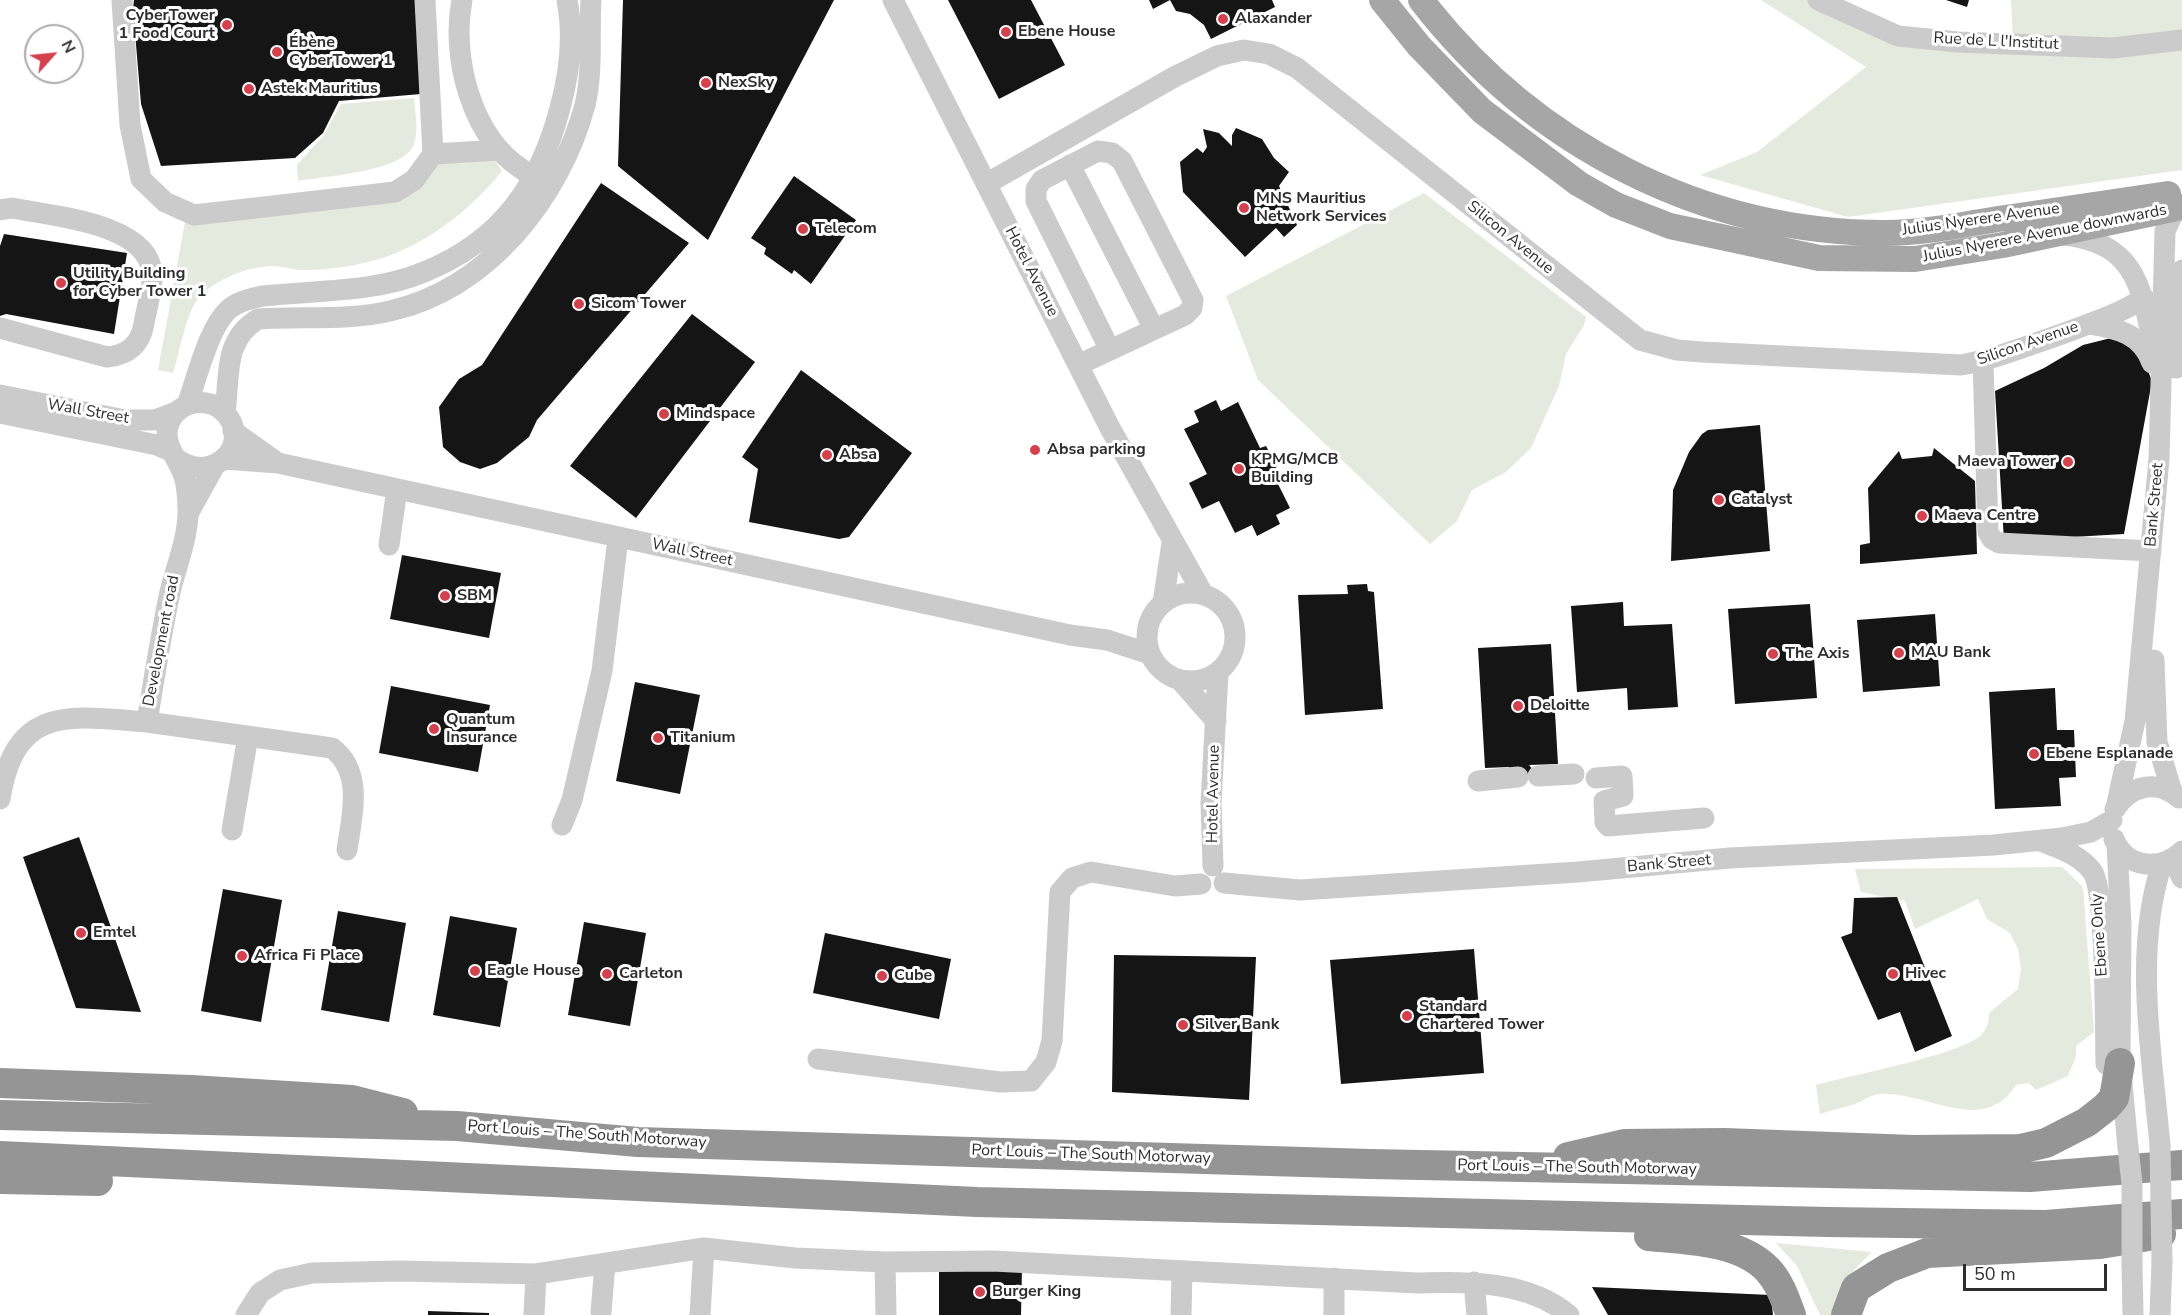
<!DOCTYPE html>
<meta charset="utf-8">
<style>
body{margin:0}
#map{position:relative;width:2182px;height:1315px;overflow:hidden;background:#fff;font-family:"Nunito Sans",sans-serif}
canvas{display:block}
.north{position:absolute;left:24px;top:24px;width:60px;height:60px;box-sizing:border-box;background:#fff;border:2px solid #ababab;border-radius:50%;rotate:63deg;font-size:16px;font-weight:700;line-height:24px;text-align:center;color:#2e2e2e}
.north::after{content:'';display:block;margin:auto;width:21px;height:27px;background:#d3414e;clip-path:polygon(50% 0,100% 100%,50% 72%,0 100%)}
.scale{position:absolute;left:1963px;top:1264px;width:144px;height:27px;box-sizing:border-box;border:3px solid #2e2e2e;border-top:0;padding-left:8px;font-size:18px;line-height:21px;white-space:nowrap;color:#2e2e2e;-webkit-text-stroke:4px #fff;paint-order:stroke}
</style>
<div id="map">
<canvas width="2182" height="1315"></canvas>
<div class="north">N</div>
<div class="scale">50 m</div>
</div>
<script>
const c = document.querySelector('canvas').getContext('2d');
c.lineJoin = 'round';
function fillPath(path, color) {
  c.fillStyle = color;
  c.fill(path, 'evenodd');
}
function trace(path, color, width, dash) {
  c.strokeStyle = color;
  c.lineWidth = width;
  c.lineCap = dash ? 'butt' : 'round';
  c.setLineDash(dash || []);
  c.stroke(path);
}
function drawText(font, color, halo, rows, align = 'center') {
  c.font = font + ' "Nunito Sans",sans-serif';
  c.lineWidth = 6;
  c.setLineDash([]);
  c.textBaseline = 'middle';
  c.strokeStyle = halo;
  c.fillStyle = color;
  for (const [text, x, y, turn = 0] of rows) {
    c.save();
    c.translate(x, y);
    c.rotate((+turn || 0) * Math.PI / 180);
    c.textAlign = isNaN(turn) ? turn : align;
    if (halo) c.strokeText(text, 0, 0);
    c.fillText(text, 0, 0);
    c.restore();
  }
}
fillPath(new Path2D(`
 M1761 0H1818L1898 36 2013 42 2011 0H2182V170L1848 217 1700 175 1757 152 1866 67Z
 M414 98C415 113 419 129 414 144 404 172 325 176 298 181L297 165 323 136 341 104Z
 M492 156 502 171C471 210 421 249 372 261 350 267 326 270 303 270 293 270 282 266 272 266 245 267 210 281 195 303 185 320 179 354 173 373L158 370 185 222 370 204 441 161Z
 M1424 193 1586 317 1584 325 1566 354 1559 386 1531 448 1506 472 1472 490 1457 521 1430 544 1258 380 1226 296Z
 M2062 867 2083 887 2094 1032 2076 1046V1056L2068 1076 2036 1090 2029 1083 2016 1085C1983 1137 1926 1091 1880 1094 1872 1094 1863 1101 1855 1104 1843 1108 1831 1110 1820 1114L1816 1085C1847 1076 1965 1054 1982 1034 1988 1027 1989 1021 1989 1013L2018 989 2021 969 2018 949 2010 933 1987 919 1978 899 1915 929 1905 901 1861 892 1855 869Z
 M1776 1243 1872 1252C1852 1271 1837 1288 1831 1315H1820L1797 1266Z`), '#e4eadd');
fillPath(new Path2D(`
 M134 0H415L421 94 339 101 323 133 295 158 161 166 141 104 133 9Z
 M623 0H834L708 240 618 166Z
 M948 0H1031L1065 65 999 99Z
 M1149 0H1170L1153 9Z
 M1170 0H1272L1275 7 1211 39 1204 25 1190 14 1176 11Z
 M1946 0H1969L1967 7Z
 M1236 128 1262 139 1274 158 1289 172 1279 186 1297 225 1284 237 1276 228 1245 257 1183 192 1180 162 1197 148 1203 153 1207 147 1203 129 1219 133 1232 146V135Z
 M794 176 856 220 811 284 794 270 792 274 764 254 766 248 751 238Z
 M601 183 689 243 537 420 529 437 497 463 480 469 460 462 443 447 439 407 459 379 482 365Z
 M4 234 127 253 114 334 6 314 0 316V246Z
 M692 314 755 362 636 518 570 466Z
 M2115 337 2140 351 2152 381 2124 534 2004 541 1995 391 2044 368 2083 345Z
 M801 370 912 453 849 537 839 539 749 522 758 469 742 457Z
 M1216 400 1221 411 1238 402 1260 448 1266 446 1277 467 1271 470 1290 508 1276 515 1280 524 1257 536 1252 525 1235 533 1219 501 1202 509 1189 483 1207 474 1184 429 1199 422 1194 411Z
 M1760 425 1770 551 1671 561 1673 490 1689 452 1702 434 1708 430Z
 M1934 448 1975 481 1977 554 1860 564V545L1870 543 1868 488 1899 451 1902 459 1932 456Z
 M402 555 501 573 489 638 390 619Z
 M1367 584 1368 591 1374 592 1383 709 1305 715 1298 595 1348 594 1347 585Z
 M1623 602 1624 626 1672 624 1678 707 1628 710 1627 688 1577 692 1571 606Z
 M1810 604 1817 698 1735 704 1728 609Z
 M1935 614 1940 686 1863 692 1857 620Z
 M1551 644 1558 764 1529 765 1538 776 1518 777 1509 767 1485 768 1478 648Z
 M635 682 700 695 680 794 616 781Z
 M391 686 490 705 478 772 379 753Z
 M2055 688 2057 730H2074L2076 777 2059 778 2061 806 1995 809 1989 692Z
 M79 837 141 1012 76 1008 23 857Z
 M223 889 282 900 261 1022 201 1011Z
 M1897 897 1952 1036 1915 1052 1900 1012 1878 1020 1841 937 1852 933 1854 898Z
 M338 911 406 923 389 1022 321 1010Z
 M450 916 517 928 500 1027 433 1015Z
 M584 922 646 933 630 1026 568 1015Z
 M825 933 951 959 939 1019 813 993Z
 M1474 949 1484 1073 1341 1084 1330 960Z
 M1114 955 1256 957 1249 1100 1112 1092Z
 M939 1263 1022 1269 1021 1315H939Z
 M1592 1287 1771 1295 1773 1315H1608Z
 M428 1311 489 1313V1315H428Z`), '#151515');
trace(new Path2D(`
 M122 0 130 125 141 179 165 202 194 215 395 192 414 180 433 154 500 150
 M425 0 433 154
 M462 0C451 57 471 137 523 170 530 175 538 181 548 179
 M893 0 1110 428 1203 594
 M1818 0 1898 36 1958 42 2113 48 2182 40
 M1070 165 1154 329
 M986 184 1176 76 1217 56 1244 50 1269 54 1297 68 1640 340 1677 350 1702 352 1961 365C1995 359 2027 346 2059 335 2088 324 2118 315 2144 298
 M0 210 12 208C51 216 150 223 152 274 153 290 146 309 144 324 140 345 128 355 107 357L0 328
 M2064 235C2139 243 2142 292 2155 354
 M2089 324C2117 328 2142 334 2152 363
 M1983 361 1988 532 1992 539 1999 543 2151 551
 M1078 365 1185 315 1192 308 1193 300 1122 161 1112 153 1098 151 1042 180 1036 189V201L1110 350
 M2176 368 2182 270
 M0 395 125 420H155L176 412
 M187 405C197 378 208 329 228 310 238 301 250 299 263 296 316 290 374 293 424 272 501 241 540 185 560 108 570 72 574 37 567 0
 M0 413 157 445 171 451
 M225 413C230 376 223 340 258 319 302 316 348 321 390 311 488 289 560 198 585 105 593 72 589 34 591 0
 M233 431 278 463
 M177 459C214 486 254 442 224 412 208 396 180 401 170 421 160 442 178 458 184 476 187 486 188 501 188 512 188 538 176 567 170 592 161 635 154 678 147 722L332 748C364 772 352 816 347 850
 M224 459 278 463 1070 635 1107 640 1150 654
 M188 514 215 465
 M389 545 397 489
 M1147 637a44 44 0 1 1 88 0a44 44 0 1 1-88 0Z
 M1163 603 1172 543
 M2154 660 2157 742 2172 792
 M1180 680 1216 721
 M1538 776 1574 774
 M1596 778 1622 776 1623 796 1604 801 1605 822 1608 826 1704 818
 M1478 781 1518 777
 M0 799C15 704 70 716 147 722
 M2116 808 2135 721 2159 459 2165 231 2173 214 2182 205
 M2115 809C2130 785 2158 779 2179 798
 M562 825 572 800 602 671 618 538
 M232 830 248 736
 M2114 839C2126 869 2161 871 2182 851
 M2041 841C2060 849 2079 854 2092 871 2107 891 2105 1031 2106 1064
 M2117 845 2121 925 2120 1063 2128 1147
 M2173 859 2182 878
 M1213 866 1211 803 1218 673
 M1224 883 1300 890 1578 872 1730 858 1994 845 2062 838 2091 832 2112 820
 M818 1059 1000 1082 1031 1081 1046 1062 1052 1041 1060 892 1072 878 1091 872 1175 886 1201 884
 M2160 1145C2152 1056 2133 950 2162 864
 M885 1262 886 1315
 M2132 1264 2133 1315
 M1474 1282 1477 1315
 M601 1312 605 1264
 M246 1315 260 1293 280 1280 312 1273 399 1271 536 1274 704 1248 795 1258 885 1262 993 1261 1417 1283C1470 1282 1527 1280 1569 1315
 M534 1315 536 1274
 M700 1315 704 1248
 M1181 1315 1182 1271
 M1334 1315V1278
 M2160 1315 2162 1262`), '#cbcbcb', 21);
trace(new Path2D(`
 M1382 0 1419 46 1482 111 1579 184 1616 205 1670 226 1819 258 1915 259 2003 245 2182 207
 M1421 0C1532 144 1702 233 1886 233 1923 233 1961 225 1998 219 2055 211 2112 202 2168 194`), '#a6a6a6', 26);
trace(new Path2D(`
 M0 1083 191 1090 352 1100 403 1113
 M0 1115 457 1126 638 1142 1370 1164 2030 1177 2182 1165
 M0 1156 977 1202 1828 1222 2046 1225 2182 1214
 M1568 1157 1624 1144 1724 1143 1913 1150 2020 1149 2046 1143 2087 1122 2106 1107 2114 1098 2120 1063
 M0 1179 98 1181
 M1649 1236C1687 1240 1740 1240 1768 1270 1780 1283 1785 1299 1791 1315
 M1846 1315 1856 1288 1888 1268 1927 1253 2100 1244 2161 1234`), '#959595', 30);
trace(new Path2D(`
 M2160 1145 2162 1262
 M2128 1147 2132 1184V1264`), '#cbcbcb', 21);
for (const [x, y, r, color] of [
 [1223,19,6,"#d3414e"],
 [227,25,6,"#d3414e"],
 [1006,32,6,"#d3414e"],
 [277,52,6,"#d3414e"],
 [706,83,6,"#d3414e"],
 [249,89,6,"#d3414e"],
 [1244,208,6,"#d3414e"],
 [803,229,6,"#d3414e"],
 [61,283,6,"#d3414e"],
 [579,304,6,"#d3414e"],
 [664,414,6,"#d3414e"],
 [1035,450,6,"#d3414e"],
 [827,455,6,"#d3414e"],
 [2068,462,6,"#d3414e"],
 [1239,469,6,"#d3414e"],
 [1719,500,6,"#d3414e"],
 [1922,516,6,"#d3414e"],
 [445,596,6,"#d3414e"],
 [1899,653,6,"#d3414e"],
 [1773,654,6,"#d3414e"],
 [1518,706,6,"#d3414e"],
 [434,729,6,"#d3414e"],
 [658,738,6,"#d3414e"],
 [2034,754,6,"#d3414e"],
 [81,933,6,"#d3414e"],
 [242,956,6,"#d3414e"],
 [475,971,6,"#d3414e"],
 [607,974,6,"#d3414e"],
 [1893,974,6,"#d3414e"],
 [882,976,6,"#d3414e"],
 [1407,1016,6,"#d3414e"],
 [1183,1025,6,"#d3414e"],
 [980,1292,6,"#d3414e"]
]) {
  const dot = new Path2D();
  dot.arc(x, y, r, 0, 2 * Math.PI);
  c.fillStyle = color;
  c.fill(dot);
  trace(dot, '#fff', 2);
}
drawText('bold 16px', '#2e2e2e', '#fff', [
 ["CyberTower",215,16,"right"],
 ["1 Food Court",215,34,"right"],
 ["Alaxander",1235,19],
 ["Ebene House",1018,32],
 ["Ébène",289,43],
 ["CyberTower 1",289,61],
 ["NexSky",718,83],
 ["Astek Mauritius",261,89],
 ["MNS Mauritius",1256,199],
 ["Network Services",1256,217],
 ["Telecom",815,229],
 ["Utility Building",73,274],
 ["for Cyber Tower 1",73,292],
 ["Sicom Tower",591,304],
 ["Mindspace",676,414],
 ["Absa parking",1047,450],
 ["Absa",839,455],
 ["KPMG/MCB",1251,460],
 ["Building",1251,478],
 ["Maeva Tower",2056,462,"right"],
 ["Catalyst",1731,500],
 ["Maeva Centre",1934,516],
 ["SBM",457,596],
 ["MAU Bank",1911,653],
 ["The Axis",1785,654],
 ["Deloitte",1530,706],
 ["Quantum",446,720],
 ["Insurance",446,738],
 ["Titanium",670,738],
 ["Ebene Esplanade",2046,754],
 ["Emtel",93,933],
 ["Africa Fi Place",254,956],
 ["Eagle House",487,971],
 ["Carleton",619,974],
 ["Hivec",1905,974],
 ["Cube",894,976],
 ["Standard",1419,1007],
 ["Chartered Tower",1419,1025],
 ["Silver Bank",1195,1025],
 ["Burger King",992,1292]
], 'left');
drawText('16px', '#2e2e2e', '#fff', [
 ["Rue de L l'Institut",1996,42,3],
 ["Julius Nyerere Avenue",1981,220,-8],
 ["Julius Nyerere Avenue downwards",2045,234,-11],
 ["Silicon Avenue",1510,238,39],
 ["Hotel Avenue",1031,272,63],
 ["Silicon Avenue",2028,344,-19],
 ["Wall Street",88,412,10],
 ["Bank Street",2155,505,-85],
 ["Wall Street",692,553,12],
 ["Development road",162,641,-79],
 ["Hotel Avenue",1214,794,-89],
 ["Bank Street",1669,864,-5],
 ["Ebene Only",2100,935,-94],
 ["Port Louis – The South Motorway",587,1135,4],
 ["Port Louis – The South Motorway",1091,1155,2],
 ["Port Louis – The South Motorway",1577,1168,1]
]);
</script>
